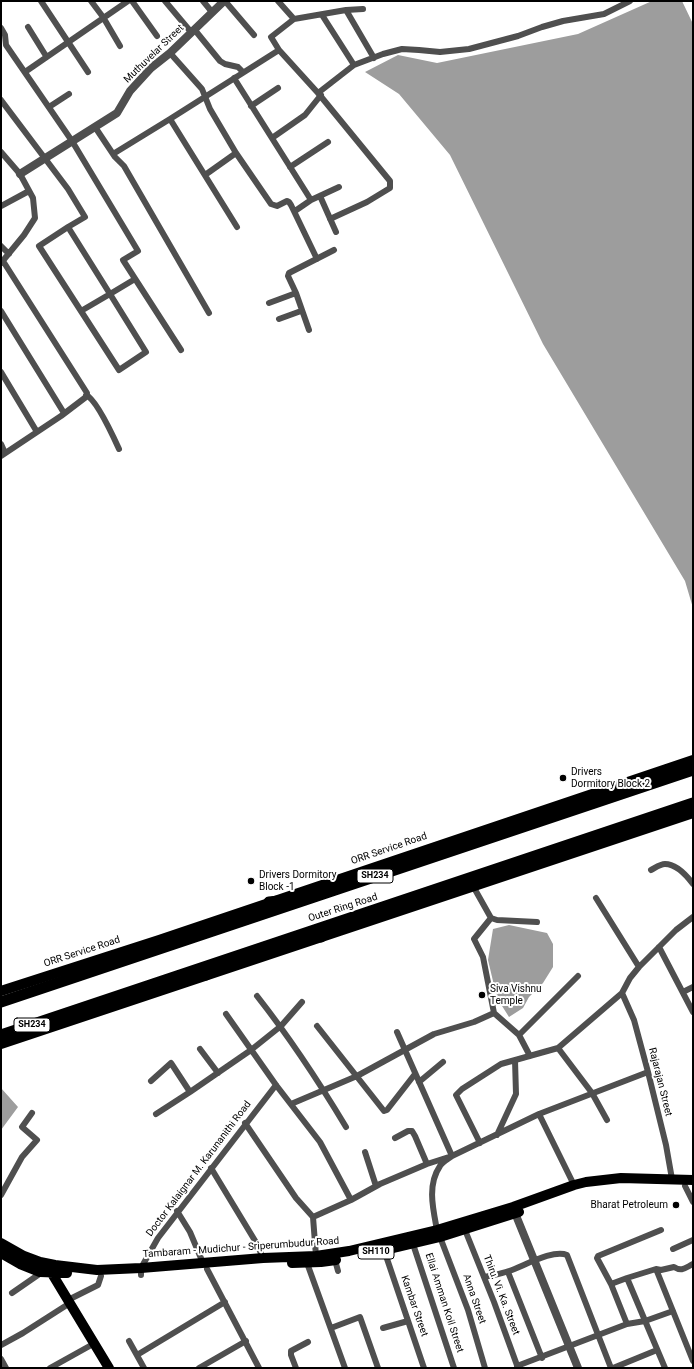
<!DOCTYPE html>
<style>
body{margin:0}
#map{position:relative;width:694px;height:1369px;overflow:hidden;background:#fff;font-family:Roboto,sans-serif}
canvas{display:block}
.frame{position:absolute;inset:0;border:2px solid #000;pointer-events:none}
</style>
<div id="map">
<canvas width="694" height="1369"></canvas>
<div class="frame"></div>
</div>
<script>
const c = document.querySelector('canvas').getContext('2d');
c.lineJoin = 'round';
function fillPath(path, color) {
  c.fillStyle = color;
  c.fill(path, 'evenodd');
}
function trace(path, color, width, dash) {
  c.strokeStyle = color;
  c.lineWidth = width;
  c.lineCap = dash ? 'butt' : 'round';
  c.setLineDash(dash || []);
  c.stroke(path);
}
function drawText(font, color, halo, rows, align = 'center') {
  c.font = font + ' Roboto,sans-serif';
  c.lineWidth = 4;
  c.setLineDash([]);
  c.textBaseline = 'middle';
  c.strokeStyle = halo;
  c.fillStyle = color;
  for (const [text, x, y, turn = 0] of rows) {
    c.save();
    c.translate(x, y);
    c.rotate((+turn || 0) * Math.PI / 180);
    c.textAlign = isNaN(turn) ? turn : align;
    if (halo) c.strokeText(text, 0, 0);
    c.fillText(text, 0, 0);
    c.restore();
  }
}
fillPath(new Path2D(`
 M652 1H682L693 24V608L685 581 543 344 450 155 399 94 365 72 398 55 437 63 578 34Z
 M509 925 547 933 553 944V967L543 983 529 997 523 1008 509 1017 497 998 488 960 493 929Z
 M1 1088 18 1107 1 1130Z`), '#9d9d9d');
trace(new Path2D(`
 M41 1 88 72
 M91 1 103 17 120 46
 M132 1 157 36
 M165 1 191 32
 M203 1 212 12
 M225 1 254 35
 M346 10 363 9
 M322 15 354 65
 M294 19 346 10 374 58
 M28 27 46 56
 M1 28 5 35 6 45 72 141 138 251 123 260 181 350
 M194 29 220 61 225 64 238 67 243 72
 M279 50 318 93 390 181V188L367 202 330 219
 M170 53 202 89 210 109 236 153 271 204 277 206 287 201 289 202 291 205 317 259
 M25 72 128 1
 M234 78 311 200
 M318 93 354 65 383 54 402 49 419 50 440 52 469 49 518 36 542 27 563 21 604 14 630 1
 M1 100 68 189 85 217 68 227 110 294 135 279
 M251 106 278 88
 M49 107 69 94
 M95 127 115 157 124 166 209 313
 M272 138 305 115 321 95
 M1 152 20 174 33 198 35 218 24 235 1 263
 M113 154 170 119
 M290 167 328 142
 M205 175 236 153
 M320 196 336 232
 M1 206 29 191
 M295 211 311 200 339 187
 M68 227 39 246 119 370 146 352 110 294 81 311
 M237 227 170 119 279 50 271 37 294 19 278 1
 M1 246 9 254
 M269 303 296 293
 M1 311 64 413
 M279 319 301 311
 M309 330 296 293 288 276 289 273 334 250
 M1 372 37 432
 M86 395C96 399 114 438 119 449
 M1 444 5 453
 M1 456 61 416 86 397 87 393 3 261
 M651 870C655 868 660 864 665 864 676 864 687 876 693 884
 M473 886 491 918 497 920 537 922
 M596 898 639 967
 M491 918 474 939 483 957 494 1013
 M659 947 693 1012
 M683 992 693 987
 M622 993 634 1020 648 1072 666 1145 672 1179
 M257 996C290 1038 319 1082 346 1127
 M226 1014 276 1085 320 1142 351 1200
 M317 1026 384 1111 387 1110 415 1074
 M519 1035 530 1056
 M558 1048 592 1093 607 1120
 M200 1049 218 1073
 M151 1081 171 1063 190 1092 251 1050 281 1026 302 1002
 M419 1082 443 1062
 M291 1104 357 1076 434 1034 474 1022 494 1013 519 1035 578 976
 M156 1114 190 1092
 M539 1114 574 1185
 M245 1123 296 1198 313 1217
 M497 1135 516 1094 515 1060
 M395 1138 408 1131H412L415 1136 427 1164
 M480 1143 456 1095 462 1089 501 1064 558 1048 622 993 630 978 639 967 676 930 693 917
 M365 1152 376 1186
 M211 1168 257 1244 263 1258
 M685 1186 693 1202
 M1 1195 22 1157 37 1140 22 1127 32 1113
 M177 1211 190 1232 203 1263
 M437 1230C433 1209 427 1185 440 1166 442 1162 448 1159 452 1156L539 1114 648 1072
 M465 1230 494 1302 518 1368
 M661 1230 598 1256 597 1258 611 1284 627 1278 665 1368
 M440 1237 468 1310 485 1368
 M413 1244 454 1368
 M673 1249 693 1240
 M384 1250 424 1368
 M316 1256 313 1217 351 1200 380 1184 427 1164 452 1156 397 1032
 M335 1260 338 1271
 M307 1263 345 1368
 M207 1269 259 1368
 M656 1269 693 1361
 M508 1272 542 1358
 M141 1275V1268L158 1238 276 1085
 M484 1277C493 1275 501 1274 509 1271 524 1266 553 1249 567 1255L611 1368
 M627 1278 656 1269 661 1270 674 1267C682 1272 685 1268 693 1264
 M611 1284 627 1324
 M12 1293 38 1275 40 1272
 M68 1300 98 1285 101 1276
 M331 1328 360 1317 378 1368
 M383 1328 408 1321
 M129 1341 144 1368
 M1 1345 23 1333 70 1303
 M137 1355 225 1302
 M1 1359 6 1368
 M517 1366 627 1324 645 1321 673 1311
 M50 1368 95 1343
 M199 1368 246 1341
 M296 1368 291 1355V1351L308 1342
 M613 1368 657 1350`), '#4f4f4f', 6);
trace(new Path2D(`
 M20 174 117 113 130 91 151 68 170 53 224 1
 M515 1213 578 1368`), '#4f4f4f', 8);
trace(new Path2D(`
 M1 991 159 940 693 760
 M1 1044 693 813
 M1 1243 24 1256 40 1262 55 1265 97 1270 141 1268 263 1258 316 1256 349 1251 437 1230 513 1207 574 1185 586 1182 621 1178 693 1180
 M381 1251 440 1237 519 1212
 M1 1253 20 1264 40 1272 67 1273
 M292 1263 321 1262 336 1260
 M51 1272 109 1368`), '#000', 10);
trace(new Path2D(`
 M269 902 289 900
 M321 937 337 926
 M187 976 206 975
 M1 1002 693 770
 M1 1035 693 803`), '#000', 11);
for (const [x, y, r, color] of [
 [563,778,4,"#000"],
 [251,881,4,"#000"],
 [482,995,4,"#000"],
 [676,1205,4,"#000"]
]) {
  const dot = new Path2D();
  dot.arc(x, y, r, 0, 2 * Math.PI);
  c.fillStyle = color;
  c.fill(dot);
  trace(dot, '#fff', 1.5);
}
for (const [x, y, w] of [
 [375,876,36],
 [32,1025,36],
 [376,1252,36]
]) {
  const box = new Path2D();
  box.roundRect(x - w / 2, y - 7, w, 14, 3);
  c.fillStyle = '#fff';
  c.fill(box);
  trace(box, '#000', 1);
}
drawText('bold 9px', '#000', null, [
 ["SH234",375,876],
 ["SH234",32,1025],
 ["SH110",376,1252]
]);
drawText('10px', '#000', '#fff', [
 ["Muthuvelar Street",154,54,-44],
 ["ORR Service Road",389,849,-19],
 ["Outer Ring Road",343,908,-18],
 ["ORR Service Road",82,952,-18],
 ["Rajarajan Street",660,1082,76],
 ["Doctor Kalaignar M. Karunanithi Road",199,1169,-53],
 ["Tambaram - Mudichur - Sriperumbudur Road",241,1248,-4],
 ["Thiru. Vi. Ka. Street",501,1295,69],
 ["Anna Street",474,1299,71],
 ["Ellai Amman Koil Street",444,1303,72],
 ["Kambar Street",414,1306,71]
]);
drawText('10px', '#000', '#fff', [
 ["Drivers",571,772],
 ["Dormitory Block 2",571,784],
 ["Drivers Dormitory",259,875],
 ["Block -1",259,887],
 ["Siva Vishnu",490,989],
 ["Temple",490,1001],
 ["Bharat Petroleum",668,1205,"right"]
], 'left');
</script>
